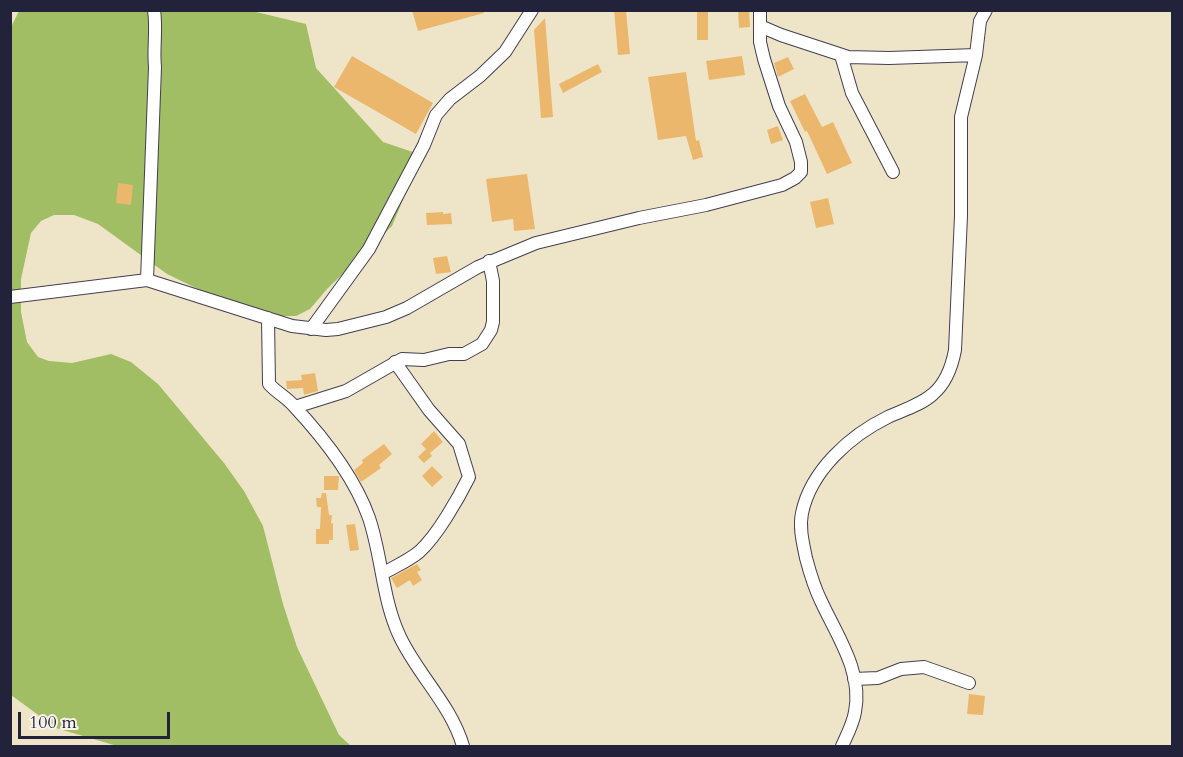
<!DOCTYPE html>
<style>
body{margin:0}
#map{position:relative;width:1183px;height:757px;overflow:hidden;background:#eee5c8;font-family:Cardo,serif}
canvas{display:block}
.frame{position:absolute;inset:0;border:12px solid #22223b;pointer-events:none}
.scale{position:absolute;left:18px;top:712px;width:152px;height:27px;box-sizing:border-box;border:3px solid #22223b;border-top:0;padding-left:8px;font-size:18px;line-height:21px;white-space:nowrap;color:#22223b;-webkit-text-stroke:4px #f7f3e8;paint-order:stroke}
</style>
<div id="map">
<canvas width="1183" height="757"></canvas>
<div class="frame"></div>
<div class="scale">100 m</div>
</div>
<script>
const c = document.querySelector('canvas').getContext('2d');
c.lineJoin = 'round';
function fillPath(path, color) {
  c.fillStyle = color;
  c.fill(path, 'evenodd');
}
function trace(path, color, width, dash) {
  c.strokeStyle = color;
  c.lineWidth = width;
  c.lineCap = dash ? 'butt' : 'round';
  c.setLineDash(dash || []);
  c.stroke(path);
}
fillPath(new Path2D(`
 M248 10 306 24 316 68 383 142 422 155 392 226 327 289 310 309 296 316H275L200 290 167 274 98 224 74 215H54L41 221 31 233 21 279V312L27 342 38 357 49 361 72 363 111 354 131 362 158 384 224 463 244 491 263 526 283 604 297 647 339 735 351 746H117L56 728 11 695 10 29 19 11Z`), '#a1be65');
fillPath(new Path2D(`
 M412 10H483L484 13 418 31Z
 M614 10H626L630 54 618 55Z
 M697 10H708V40H697Z
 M738 10H749L750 27 739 28Z
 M545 18 553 117 541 118 534 30Z
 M352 56 433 103 416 134 334 87Z
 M742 56 745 75 709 80 706 61Z
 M788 57 794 69 778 77 774 63Z
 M598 64 602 72 563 93 559 84Z
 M686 72 696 141 699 140 703 157 693 160 686 136 658 140 648 77Z
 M805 94 822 127 833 122 852 163 827 174 807 131 805 132 790 101Z
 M778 126 783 140 771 144 767 130Z
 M527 174 535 229 514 231 513 219 492 222 486 179Z
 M118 183 133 185 131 205 116 203Z
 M828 198 834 224 816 228 810 202Z
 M443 212V214L451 213 452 224 427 225 426 213Z
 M447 256 451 272 436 274 433 258Z
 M315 373 318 391 304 395 303 388 287 389 286 381 302 380 301 375Z
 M434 431 443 442 430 453 432 456 424 463 418 457 426 449 421 444Z
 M384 444 392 454 379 465 381 468 361 482 354 470 363 463 362 460Z
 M432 466 443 477 432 487 422 476Z
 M324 476H339L338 490H324Z
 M322 493H326L329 515H332L331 524 333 523V540H329V544H316V529H320L321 507H317L316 498H321Z
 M355 524 359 550 350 551 346 525Z
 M417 564 421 570 417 572 422 580 413 586 410 580 397 588 391 578Z
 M969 694 985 696 983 715 967 714Z`), '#ebb76d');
const minor = new Path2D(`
 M760 26 781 35 848 57 889 58 976 55
 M841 55 852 93 893 172
 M147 280 155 67C153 48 157 30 154 10
 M10 297 147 280 292 326 326 330 338 329 386 317 407 308 478 267 536 243 639 218 706 205 782 185 795 178 801 172V162L796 142 779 106 764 59 760 42V10
 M268 318 269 384C276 392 286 397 293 405 322 436 355 478 369 518 382 556 382 599 400 637 418 675 451 705 463 746
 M311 329 369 249 424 145 436 115 450 99 480 76 505 52 532 10
 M295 407 346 391 402 359 424 360 449 354H464L482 344 491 330 493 322V281L489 261
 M382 574C394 567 408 561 419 552 437 536 458 499 469 477L459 444 429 410 395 362
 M854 679 878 678 901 669 924 667 969 683
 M842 746C847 735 853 724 855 712 863 672 837 636 821 601 814 587 810 573 806 558 803 543 799 528 802 513 811 470 851 435 888 417 903 410 921 405 933 394 946 383 952 366 955 350L961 216V117L976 55 980 21 986 10`);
trace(minor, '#413f50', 14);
trace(minor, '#fff', 12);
</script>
